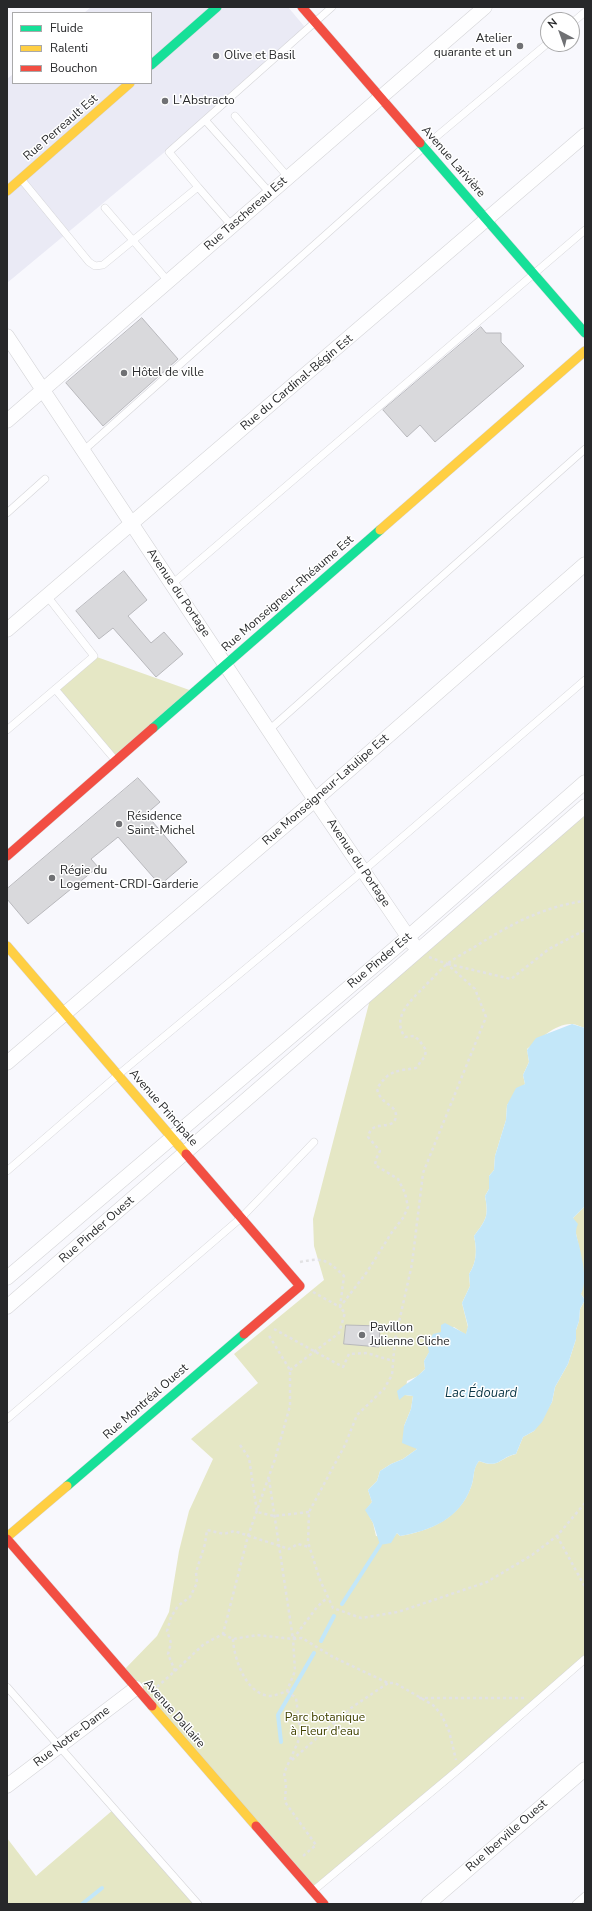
<!DOCTYPE html>
<meta charset="utf-8">
<style>
body{margin:0}
#map{position:relative;width:592px;height:1911px;overflow:hidden;background:#f8f8fd;font-family:"Nunito Sans",sans-serif}
canvas{display:block}
.frame{position:absolute;inset:0;border:8px solid #27282a;pointer-events:none}
.legend{position:absolute;left:12px;top:12px;width:140px;height:72px;box-sizing:border-box;background:#fff;border:1px solid #a9a9aa;margin:0;padding:5px 7px;list-style:none;font-size:12px;color:#27282a}
.legend li{display:flex;align-items:center;gap:8px;height:20px}
.legend b{width:20px;border:1px solid #a9a9aa}
.north{position:absolute;left:540px;top:12px;width:40px;height:40px;box-sizing:border-box;background:#fff;border:1px solid #a9a9aa;border-radius:50%;rotate:319deg;font-size:11px;font-weight:700;line-height:16px;text-align:center;color:#27282a}
.north::after{content:'';display:block;margin:auto;width:14px;height:18px;background:#707174;clip-path:polygon(50% 0,100% 100%,50% 72%,0 100%)}
</style>
<div id="map">
<canvas width="592" height="1911"></canvas>
<div class="frame"></div>
<ul class="legend">
<li><b style="height:5px;background:#16e098"></b>Fluide</li>
<li><b style="height:5px;background:#ffcf43"></b>Ralenti</li>
<li><b style="height:5px;background:#f24e42"></b>Bouchon</li>
</ul>
<div class="north">N</div>
</div>
<script>
const c = document.querySelector('canvas').getContext('2d');
c.lineJoin = 'round';
function fillPath(path, color) {
  c.fillStyle = color;
  c.fill(path, 'evenodd');
}
function trace(path, color, width, dash) {
  c.strokeStyle = color;
  c.lineWidth = width;
  c.lineCap = dash ? 'butt' : 'round';
  c.setLineDash(dash || []);
  c.stroke(path);
}
function drawText(font, color, halo, rows, align = 'center') {
  c.font = font + ' "Nunito Sans",sans-serif';
  c.lineWidth = 3;
  c.setLineDash([]);
  c.textBaseline = 'middle';
  c.strokeStyle = halo;
  c.fillStyle = color;
  for (const [text, x, y, turn = 0] of rows) {
    c.save();
    c.translate(x, y);
    c.rotate((+turn || 0) * Math.PI / 180);
    c.textAlign = isNaN(turn) ? turn : align;
    if (halo) c.strokeText(text, 0, 0);
    c.fillText(text, 0, 0);
    c.restore();
  }
}
fillPath(new Path2D(`
 M91 7H288L309 32 7 283V79L13 74V83H151V13H84Z`), '#eaeaf5');
fillPath(new Path2D(`
 M94 656 195 692 116 761 55 689Z
 M585 806V1028C581 1027 576 1024 572 1024 556 1023 539 1040 527 1049L529 1062 523 1075 525 1084 507 1105 506 1120 495 1156 494 1170 489 1176V1189L485 1196C489 1217 486 1220 474 1236 477 1250 477 1262 469 1274L470 1286 462 1303 468 1327 466 1335 454 1327 441 1333 424 1361 425 1369 418 1376 407 1381 405 1395 413 1396 411 1409 404 1426 417 1449 403 1459 391 1464 380 1471 377 1481 368 1490 372 1502 366 1510 373 1523 376 1536 393 1538 397 1533 400 1536C430 1531 460 1518 471 1487 475 1477 472 1469 479 1461 499 1469 499 1458 516 1454L523 1437 534 1431 552 1402 555 1387 568 1364 576 1339V1330L579 1321 580 1309 585 1300 581 1294C587 1268 577 1244 573 1218L585 1206V1659L313 1891 122 1672 157 1636 169 1612 179 1551 189 1511 213 1459 191 1439 258 1383 234 1354 324 1280 314 1246 313 1219 373 988Z
 M114 1809 198 1904H7V1838L36 1876Z`), '#e5e7c5');
fillPath(new Path2D(`
 M572 1024 585 1028V1206L573 1218 578 1224C574 1233 577 1236 579 1245 582 1259 588 1281 581 1294L585 1300 580 1309 579 1321 576 1330V1339L568 1364 555 1387 552 1402 542 1422 534 1431 523 1437 516 1454C498 1458 500 1469 479 1461 472 1470 475 1477 471 1487 460 1519 430 1531 400 1536L397 1533 391 1543 380 1545 373 1523 365 1510 372 1502 368 1490 377 1481 380 1471 391 1464 403 1459 417 1449 402 1443 404 1426 411 1409 413 1396 405 1395 399 1400 397 1391C406 1383 417 1378 425 1369L424 1361 429 1352 427 1344 433 1334 441 1332V1325L445 1323 466 1334 468 1326 462 1303 470 1286 469 1274C477 1262 477 1250 474 1236 486 1220 489 1217 485 1196L489 1189V1176L494 1170 495 1156 506 1120 507 1105 516 1088 525 1084 523 1075 529 1062 527 1050 536 1038Z`), '#c3e7f9');
trace(new Path2D(`
 M342 1604 380 1545
 M321 1641 334 1616
 M281 1742 278 1715 314 1653
 M82 1904 102 1888`), '#c3e7f9', 4);
const building = new Path2D(`
 M142 318 178 359 103 426 66 383Z
 M481 327 486 333H501V342L524 366 435 442 420 425 407 437 383 410Z
 M124 571 147 600 128 616 151 643 164 632 183 654 156 677 113 628 99 639 76 611Z
 M138 778 160 802 146 814 187 862 160 885 118 837 91 859 98 867 28 924 7 899V889Z
 M346 1325 380 1326 379 1347 344 1344Z`);
fillPath(building, '#d9d9dc');
trace(building, '#b8b8bc', 1);
const lane = new Path2D(`
 M572 23 585 12
 M235 116 288 177
 M205 120 270 193
 M21 179 89 262 95 266 103 265 198 187 169 152 332 7
 M198 187 232 226
 M105 208 168 281
 M83 451 424 147 548 43
 M7 513 45 479
 M172 584 585 230
 M55 689 116 761
 M7 730 94 656 47 596
 M269 730 585 449
 M7 1171 118 1075 363 871 585 680
 M7 1419 242 1217 314 1142
 M7 1687 198 1904
 M313 1891 459 1769 585 1659
 M576 1904 585 1896`);
const street = new Path2D(`
 M7 336 315 800 413 944
 M7 421 485 7
 M7 630 585 135
 M7 1063 315 800 585 564
 M7 1278 408 937 585 782
 M7 1307C200 1141 391 972 585 806
 M7 1786 136 1688
 M428 1904 585 1769`);
const fast = new Path2D(`
 M151 65 217 7
 M420 143 585 333
 M153 728 380 530
 M67 1486 244 1334`);
const slow = new Path2D(`
 M7 191 130 83
 M380 530 585 351
 M7 946 186 1154
 M7 1537 67 1486
 M152 1706 256 1826`);
const jam = new Path2D(`
 M302 7 420 143
 M7 856 153 728
 M186 1154 300 1286 244 1334
 M7 1539 152 1706
 M256 1826 324 1904`);
trace(lane, '#d5d5d8', 8);
trace(street, '#d5d5d8', 15);
trace(fast, '#d5d5d8', 10);
trace(slow, '#d5d5d8', 10);
trace(jam, '#d5d5d8', 10);
trace(new Path2D(`
 M429 957 447 964 475 989 486 1017 423 1173 412 1264 395 1340 392 1375 384 1389 357 1415 345 1445 309 1512 308 1542 320 1580 333 1608 361 1618 398 1612 487 1582 532 1555 557 1536 585 1503
 M448 964 511 979 549 949 585 930
 M313 1292 340 1307 367 1272 392 1232 403 1218 408 1207 405 1193 398 1179 375 1165 376 1159 380 1151 368 1137C372 1118 393 1132 396 1117 397 1108 388 1105 383 1100 380 1097 378 1093 377 1089 388 1070 397 1071 416 1068L425 1056 426 1050 419 1040 414 1036 405 1037C392 1019 408 1003 421 990 429 982 438 972 447 964 455 958 464 953 473 948 507 926 544 906 585 901
 M274 1329 343 1367 349 1354 367 1353 393 1361
 M290 1370 339 1333 345 1313 340 1307 344 1276C327 1260 324 1257 300 1262
 M240 1445 249 1458 257 1512 274 1516 309 1512
 M269 1479 293 1639 317 1607 328 1597
 M557 1536 585 1587
 M223 1634 233 1639 257 1635 293 1639 302 1638 333 1657 388 1683H395L433 1705 441 1714 449 1731 456 1760
 M233 1639C234 1658 245 1693 269 1696 274 1696 282 1693 287 1691L295 1671 293 1639
 M175 1671 204 1644 223 1634 248 1536 275 1459 290 1406V1370L268 1334
 M157 1687 175 1671 168 1654 171 1643 167 1631 171 1617 178 1606 190 1597 197 1583 196 1572 205 1544 207 1530 224 1534 234 1531 289 1549 298 1544 309 1547
 M287 1691 296 1698 300 1729 298 1742 284 1773 286 1784 285 1802 316 1845 303 1856
 M419 1698H526
 M292 1760 351 1708 388 1683`), '#e2e2e4', 2.5, [3, 3]);
trace(lane, '#fefeff', 7);
trace(street, '#fefeff', 14);
trace(fast, '#16e098', 9);
trace(slow, '#ffcf43', 9);
trace(jam, '#f24e42', 9);
for (const [x, y, r, color] of [
 [520,46,4,"#707174"],
 [216,56,4,"#707174"],
 [165,101,4,"#707174"],
 [124,373,4,"#707174"],
 [119,824,4,"#707174"],
 [52,878,4,"#707174"],
 [362,1335,4,"#707174"]
]) {
  const dot = new Path2D();
  dot.arc(x, y, r, 0, 2 * Math.PI);
  c.fillStyle = color;
  c.fill(dot);
  trace(dot, '#fff', 1.5);
}
drawText('12px', '#27282a', '#fff', [
 ["Atelier",512,39,"right"],
 ["quarante et un",512,53,"right"],
 ["Olive et Basil",224,56],
 ["L'Abstracto",173,101],
 ["Hôtel de ville",132,373],
 ["Résidence",127,817],
 ["Saint-Michel",127,831],
 ["Régie du",60,871],
 ["Logement-CRDI-Garderie",60,885],
 ["Pavillon",370,1328],
 ["Julienne Cliche",370,1342]
], 'left');
drawText('12px', '#27282a', '#fff', [
 ["Rue Perreault Est",61,128,-41],
 ["Avenue Larivière",453,162,49],
 ["Rue Taschereau Est",246,214,-41],
 ["Rue du Cardinal-Bégin Est",297,383,-40],
 ["Avenue du Portage",178,593,56],
 ["Rue Monseigneur-Rhéaume Est",288,594,-41],
 ["Rue Monseigneur-Latulipe Est",326,790,-41],
 ["Avenue du Portage",358,863,56],
 ["Rue Pinder Est",380,961,-40],
 ["Avenue Principale",163,1108,49],
 ["Rue Pinder Ouest",97,1230,-41],
 ["Rue Montréal Ouest",146,1402,-41],
 ["Avenue Dallaire",174,1714,49],
 ["Rue Notre-Dame",72,1737,-37],
 ["Rue Iberville Ouest",507,1836,-41]
]);
drawText('12px', '#424301', '#fff', [
 ["Parc botanique",325,1718],
 ["à Fleur d'eau",325,1732]
]);
drawText('italic 13px', '#0b3747', '#fff', [
 ["Lac Édouard",481,1394]
]);
</script>
